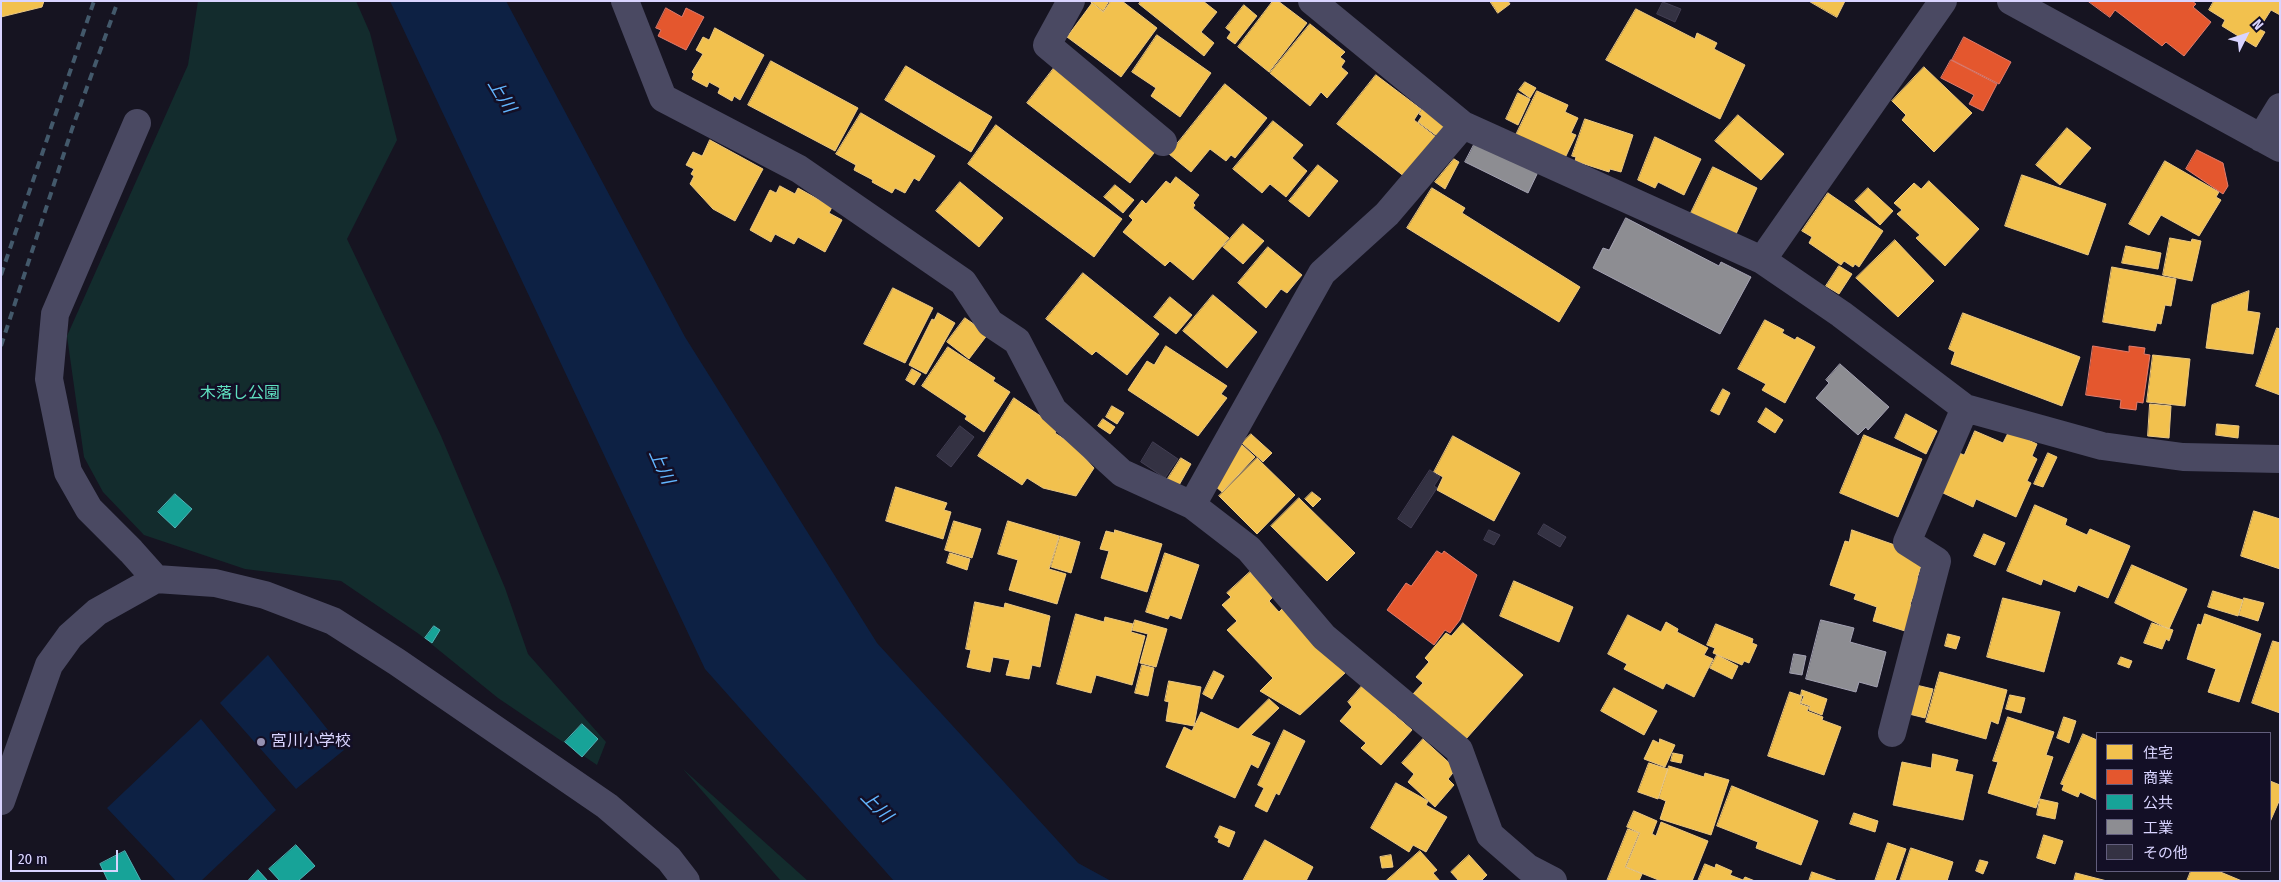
<!DOCTYPE html>
<meta charset="utf-8">
<style>
body{margin:0}
#map{position:relative;width:2281px;height:882px;overflow:hidden;background:#161421;font-family:"Fira Sans Condensed","Noto Sans JP",sans-serif}
canvas{display:block}
.frame{position:absolute;inset:0;border:2px solid #d9d4ff;pointer-events:none}
.legend{position:absolute;left:2096px;top:732px;width:175px;height:140px;box-sizing:border-box;background:#130f26;border:1px solid #625e7d;margin:0;padding:6px 9px;list-style:none;font-size:15px;color:#d9d4ff}
.legend li{display:flex;align-items:center;gap:10px;height:25px}
.legend b{width:25px;border:1px solid #625e7d}
.north{position:absolute;left:2221px;top:10px;width:50px;height:50px;-webkit-text-stroke:4px #130f26;paint-order:stroke;rotate:49deg;font-size:14px;font-weight:700;line-height:20px;text-align:center;color:#d9d4ff}
.north::after{content:'';display:block;margin:auto;width:18px;height:22px;background:#d9d4ff;clip-path:polygon(50% 0,100% 100%,50% 72%,0 100%)}
.scale{position:absolute;left:10px;top:850px;width:108px;height:22px;box-sizing:border-box;border:2px solid #d9d4ff;border-top:0;padding-left:6px;font-size:15px;line-height:18px;white-space:nowrap;color:#d9d4ff;-webkit-text-stroke:4px #130f26;paint-order:stroke}
</style>
<div id="map">
<canvas width="2281" height="882"></canvas>
<div class="frame"></div>
<ul class="legend">
<li><b style="height:14px;background:#f2c14e"></b>住宅</li>
<li><b style="height:14px;background:#e4572e"></b>商業</li>
<li><b style="height:14px;background:#17a398"></b>公共</li>
<li><b style="height:14px;background:#8d8d92"></b>工業</li>
<li><b style="height:14px;background:#343243"></b>その他</li>
</ul>
<div class="north">N</div>
<div class="scale">20 m</div>
</div>
<script>
const c = document.querySelector('canvas').getContext('2d');
c.lineJoin = 'round';
function fillPath(path, color) {
  c.fillStyle = color;
  c.fill(path, 'evenodd');
}
function trace(path, color, width, dash) {
  c.strokeStyle = color;
  c.lineWidth = width;
  c.lineCap = dash ? 'butt' : 'round';
  c.setLineDash(dash || []);
  c.stroke(path);
}
function drawText(font, color, halo, rows, align = 'center') {
  c.font = font + ' "Fira Sans Condensed","Noto Sans JP",sans-serif';
  c.lineWidth = 5;
  c.setLineDash([]);
  c.textBaseline = 'middle';
  c.strokeStyle = halo;
  c.fillStyle = color;
  for (const [text, x, y, turn = 0] of rows) {
    c.save();
    c.translate(x, y);
    c.rotate((+turn || 0) * Math.PI / 180);
    c.textAlign = isNaN(turn) ? turn : align;
    if (halo) c.strokeText(text, 0, 0);
    c.fillText(text, 0, 0);
    c.restore();
  }
}
fillPath(new Path2D(`
 M198 1H356L370 33 397 140 347 239 441 436 505 588 528 654 606 742 597 765 498 698 419 634 341 581 245 569 144 535 103 492 84 457 67 336 188 65Z
 M683 769 808 881H781Z`), '#132c2d');
fillPath(new Path2D(`
 M390 1H506L685 337 877 643 1078 863 1111 881H894L705 669Z
 M268 655 344 750 296 789 220 703Z
 M201 719 276 810 201 881H176L107 808Z`), '#0d2144');
const homes = new Path2D(`
 M1 1H44L42 7 1 17Z
 M1090 1H1109L1103 11Z
 M1111 1H1122L1157 28 1121 77 1067 37 1092 3 1103 12Z
 M1141 1H1203L1217 12 1201 32 1214 43 1204 56 1139 4Z
 M1273 1H1278L1307 23 1269 72 1238 47Z
 M1490 1H1508L1510 4 1498 13Z
 M1809 1H1845L1837 17Z
 M2214 1H2280V15L2271 10 2259 29 2265 32 2256 47 2222 26 2225 20 2209 10Z
 M1244 5 1257 16 1235 44 1227 38 1231 32 1226 28Z
 M1636 9 1695 39 1697 33 1717 43 1714 49 1745 65 1720 119 1606 60Z
 M1310 24 1345 52 1340 57 1345 61 1341 67 1348 73 1327 98 1321 92 1310 106 1270 73Z
 M715 28 764 55 740 100 734 96 732 101 718 93 720 88 709 82 707 87 692 79 694 74 692 72 703 54 696 50 703 37 709 40Z
 M1157 35 1211 73 1180 117 1151 96 1156 88 1132 72Z
 M771 61 858 108 835 151 748 105Z
 M906 66 992 117 971 152 885 100Z
 M1924 67 1972 113 1934 152 1902 120 1906 115 1892 101Z
 M1054 68 1158 148 1130 183 1027 103Z
 M1376 75 1421 109 1414 120 1436 137 1405 177 1337 124Z
 M1525 82 1536 88 1530 98 1519 90Z
 M1225 84 1267 118 1235 158 1231 155 1226 161 1210 149 1191 172 1169 154Z
 M1537 91 1568 105 1565 112 1578 118 1571 133 1576 135 1565 158 1516 135Z
 M1518 93 1530 99 1518 125 1506 119Z
 M1422 109 1445 124 1437 136 1418 122 1422 116 1419 114Z
 M861 113 935 156 919 181 914 178 905 193 895 188 892 193 872 182 873 180 854 170 856 165 836 154Z
 M1738 115 1784 154 1761 180 1715 141Z
 M1585 119 1633 135 1621 172 1610 169 1609 172 1575 161 1576 157 1572 156Z
 M1273 121 1303 145 1292 158 1307 171 1286 197 1270 184 1262 193 1233 169Z
 M996 125 1122 219 1094 257 968 164Z
 M2067 128 2091 148 2060 185 2036 165Z
 M1655 137 1701 159 1684 195 1658 182 1655 188 1638 180Z
 M710 140 763 169 735 221 713 209 690 184 694 176 691 174 694 169 686 165 693 152 702 156Z
 M1454 159 1459 162 1445 189 1435 182Z
 M2165 161 2219 192 2216 197 2221 200 2199 236 2161 215 2149 235 2129 224Z
 M1318 165 1338 181 1309 217 1289 201Z
 M1713 167 1757 188 1736 234 1691 213Z
 M2022 175 2106 204 2088 255 2005 226Z
 M1176 177 1199 195 1193 203 1195 205 1193 208 1229 238 1193 280 1170 261 1165 266 1123 232 1133 220 1129 216 1142 200 1146 204 1166 181 1170 184Z
 M1929 181 1979 229 1945 266 1916 238 1920 235 1897 214 1902 210 1894 203 1914 183 1921 189Z
 M960 182 1003 218 979 247 936 211Z
 M1115 185 1134 200 1123 213 1104 197Z
 M780 186 795 194 798 188 832 207 829 213 842 220 825 252 798 237 794 244 775 234 771 242 750 230 770 190 776 193Z
 M1432 188 1465 208 1462 213 1580 287 1559 322 1407 228Z
 M1868 188 1893 211 1880 225 1855 201Z
 M1828 193 1883 231 1859 267 1855 264 1853 267 1844 261 1841 265 1809 243 1812 237 1802 231Z
 M1243 224 1264 241 1243 264 1223 247Z
 M2170 238 2191 242 2192 239 2201 241 2192 281 2163 275Z
 M1895 240 1934 281 1898 317 1856 278Z
 M2126 246 2161 253 2158 269 2122 263Z
 M1268 247 1302 275 1287 293 1281 289 1266 308 1238 283Z
 M1839 266 1852 274 1839 294 1826 286Z
 M2112 267 2176 279 2171 306 2165 305 2161 324 2157 323 2155 331 2103 322Z
 M1083 273 1159 334 1127 375 1096 351 1092 355 1046 319Z
 M893 288 933 308 905 363 864 344Z
 M2249 291 2247 311 2260 313 2253 354 2206 348 2212 305Z
 M1213 295 1257 332 1227 368 1183 331Z
 M1170 297 1192 315 1176 334 1154 317Z
 M938 313 955 323 926 374 909 365 932 319 934 320Z
 M1963 313 2080 357 2062 406 1951 364 1955 352 1949 349Z
 M965 318 988 334 969 359 947 342Z
 M1765 320 1784 330 1782 333 1795 340 1797 337 1815 347 1785 403 1762 390 1766 384 1738 369Z
 M2277 328 2280 329V395L2256 386Z
 M1166 346 1227 386 1221 394 1227 398 1198 436 1128 390 1147 361 1154 365Z
 M948 347 995 378 993 381 1010 392 984 432 965 419 967 416 922 386Z
 M2153 355 2190 359 2185 406 2147 402Z
 M912 369 921 374 914 385 906 380Z
 M1723 389 1730 393 1719 415 1711 411Z
 M1014 398 1058 428 1055 433 1084 452 1082 455 1094 468 1076 496 1043 488 1027 478 1022 485 978 456Z
 M2150 404 2171 406 2169 438 2148 436Z
 M1112 406 1124 413 1117 424 1106 417Z
 M1766 408 1783 420 1775 433 1758 422Z
 M1906 414 1937 431 1926 454 1895 438Z
 M1103 419 1115 427 1110 434 1098 426Z
 M2217 424 2239 426 2238 438 2216 435Z
 M1975 431 2003 443 2009 431 2037 444 2032 456 2037 459 2027 481 2031 483 2016 517 1976 499 1973 507 1941 492 1959 453 1964 455Z
 M1251 434 1272 453 1263 462 1242 443Z
 M1864 435 1922 459 1898 517 1840 493Z
 M1453 436 1520 473 1494 521 1437 490 1443 477 1434 472Z
 M1240 443 1255 457 1222 492 1215 486Z
 M2048 453 2057 457 2043 487 2034 484Z
 M1181 458 1191 464 1178 487 1167 480Z
 M1257 458 1295 495 1257 534 1219 496Z
 M896 487 947 503 944 510 951 512 943 539 886 521Z
 M1312 492 1321 499 1313 507 1305 499Z
 M1299 498 1355 553 1327 581 1271 526Z
 M2035 505 2067 519 2065 525 2087 535 2090 529 2130 546 2108 598 2078 585 2075 592 2043 579 2041 585 2007 571Z
 M2254 511 2280 519V569L2241 556Z
 M954 521 981 529 972 558 945 550Z
 M1008 521 1059 536 1049 569 1066 574 1057 604 1009 590 1018 560 998 554Z
 M1115 530 1162 544 1147 592 1101 578 1109 551 1100 549 1106 531 1114 533Z
 M1852 530 1909 550 1922 563 1917 579H1919L1910 605H1913L1905 631 1873 621 1877 607 1854 599 1856 594 1830 585 1845 541 1849 542Z
 M1984 534 2005 543 1995 565 1974 556Z
 M1060 536 1080 542 1071 573 1051 567Z
 M950 553 970 559 967 570 947 563Z
 M1165 553 1199 565 1181 619 1170 615 1168 619 1146 612Z
 M2132 565 2187 589 2169 629 2115 603Z
 M1250 572 1273 597 1269 601 1279 612 1283 608 1345 673 1300 715 1260 691 1273 678 1227 630 1237 621 1222 605 1231 597 1227 593Z
 M1514 581 1573 607 1559 642 1500 616Z
 M2213 591 2243 600 2238 616 2208 607Z
 M2003 598 2060 612 2044 672 1987 657Z
 M2244 598 2264 603 2258 621 2239 615Z
 M975 602 1004 608 1005 603 1050 616 1040 667 1032 665 1029 679 1006 675 1010 660 993 657 990 672 967 667 971 650 966 649Z
 M1076 614 1104 622 1105 617 1133 624 1131 632 1145 636 1132 685 1096 675 1091 693 1057 684Z
 M2205 614 2261 634 2239 702 2208 692 2216 669 2187 659 2198 624 2201 625Z
 M1628 615 1661 632 1666 622 1678 629 1677 632 1708 648 1704 655 1713 659 1694 697 1666 683 1663 689 1624 669 1627 664 1608 654Z
 M1135 620 1167 629 1156 667 1140 663 1148 634 1132 630Z
 M1463 623 1523 675 1466 739 1413 694 1423 683 1416 677 1429 662 1425 658 1446 633 1451 636Z
 M2152 623 2173 630 2169 641 2166 639 2162 649 2144 643Z
 M1716 624 1753 639 1752 643 1757 645 1749 663 1744 661 1742 665 1713 653 1715 648 1707 645Z
 M1948 634 1960 637 1956 649 1945 646Z
 M2273 641 2280 643V713L2252 703Z
 M1717 655 1738 666 1732 679 1710 668Z
 M2121 657 2132 661 2129 668 2118 664Z
 M1142 665 1154 668 1148 696 1135 693Z
 M1214 671 1224 676 1212 699 1203 694Z
 M1940 672 2007 690 1998 724 1991 721 1986 739 1926 722Z
 M1169 681 1201 687 1194 726 1166 721 1169 702 1165 701Z
 M1916 685 1933 689 1925 718 1909 714Z
 M1362 686 1412 730 1381 765 1361 748 1366 743 1340 721 1352 707 1348 702Z
 M1614 688 1657 711 1644 735 1601 711Z
 M1802 690 1827 699 1822 715 1809 710 1810 706 1801 703 1804 696 1801 695Z
 M1790 692 1802 696 1800 704 1809 707 1807 711 1823 717 1822 720 1841 727 1824 775 1768 756Z
 M2010 695 2025 698 2021 713 2006 709Z
 M1269 699 1279 708 1251 735 1270 743 1258 768 1251 764 1235 798 1166 767 1184 727 1192 731 1201 712 1238 729Z
 M2008 717 2054 732 2046 755 2053 757 2036 808 1988 793 1998 762 1993 761Z
 M2064 717 2076 721 2069 743 2057 738Z
 M1284 730 1305 741 1279 795 1276 793 1267 812 1255 806 1264 788 1258 785Z
 M2083 734 2097 740V800L2080 792 2078 797 2062 790 2064 785 2061 784Z
 M1423 739 1456 769 1448 779 1454 785 1435 807 1408 782 1414 774 1402 763Z
 M1660 739 1675 745 1665 767 1644 759 1653 740 1659 743Z
 M1673 753 1683 755 1681 763 1671 761Z
 M1933 754 1958 760 1955 771 1973 775 1963 820 1893 805 1902 762 1931 768Z
 M1649 763 1668 769 1658 799 1638 792Z
 M1669 766 1704 777 1705 773 1729 780 1711 835 1660 819 1666 801 1659 798Z
 M2270 781 2280 785V799L2270 822Z
 M1396 783 1428 801 1426 805 1447 817 1426 852 1413 845 1409 852 1371 828Z
 M1732 786 1818 821 1801 865 1756 848 1758 842 1717 826Z
 M2040 799 2058 803 2055 819 2037 815Z
 M1634 811 1657 821 1652 834 1656 836 1661 822 1708 841 1692 881H1661L1626 867 1640 833 1627 827Z
 M1854 813 1878 821 1875 832 1850 824Z
 M1220 826 1235 832 1229 847 1218 842 1219 839 1215 837Z
 M1628 829 1639 833 1625 867 1642 874 1639 881H1607Z
 M2044 835 2063 841 2055 864 2037 858Z
 M1265 840 1313 867 1306 881H1243Z
 M1888 843 1906 849 1895 881H1875Z
 M1911 848 1953 862 1947 881H1900Z
 M1420 851 1437 870 1433 873 1440 881H1386Z
 M1391 855 1393 867 1382 868 1380 857Z
 M1469 855 1487 875 1481 881H1459L1451 872Z
 M1980 860 1988 862 1983 874 1976 871Z
 M1705 864 1715 868 1716 864 1732 871 1730 875 1743 880 1745 877 1755 881H1698Z
 M2191 871H2218L2242 881H2187Z
 M1812 872 1838 881H1809Z
 M2076 873 2107 881H2074Z`);
fillPath(homes, '#f2c14e');
trace(homes, '#eac783', 1);
const shops = new Path2D(`
 M2088 1H2192L2196 4 2193 7 2211 22 2184 56 2166 42 2162 46 2115 10 2110 17Z
 M666 8 682 17 686 8 704 17 686 50 658 36 661 30 656 28Z
 M1964 37 2011 62 1999 84 1952 60Z
 M1951 60 1997 84 1983 111 1969 104 1974 95 1941 78Z
 M2197 150 2223 163 2228 186 2223 194 2186 169Z
 M2093 346 2129 352V346L2145 348 2144 354 2150 355 2143 403 2137 402 2136 410 2120 408 2121 400 2086 395Z
 M1437 551 1442 554 1444 551 1477 575 1460 620 1450 633 1445 630 1434 645 1387 610 1406 583 1411 586Z`);
fillPath(shops, '#e4572e');
trace(shops, '#e17c6d', 1);
const public = new Path2D(`
 M175 494 192 509 175 528 158 512Z
 M434 626 440 630 432 643 425 638Z
 M582 724 598 739 582 757 565 742Z
 M296 845 315 866 298 881H280L269 869Z
 M125 851 141 881H108L100 864Z
 M258 870 268 881H248Z`);
fillPath(public, '#17a398');
trace(public, '#51b2b7', 1);
const industry = new Path2D(`
 M1476 141 1538 172 1528 193 1465 162Z
 M1626 218 1719 266 1721 262 1751 277 1720 334 1593 268 1603 248 1609 250Z
 M1840 364 1889 407 1868 430 1866 427 1858 435 1816 398 1829 383 1826 380Z
 M1821 620 1854 628 1850 642 1886 652 1877 687 1859 682 1856 692 1806 679Z
 M1794 654 1806 656 1802 675 1790 673Z`);
fillPath(industry, '#8d8d92');
trace(industry, '#a4a2b3', 1);
const building = new Path2D(`
 M1663 2 1681 9 1675 22 1657 14Z
 M960 426 974 437 951 467 937 456Z
 M1153 442 1178 459 1165 478 1141 462Z
 M1430 470 1440 477 1434 486 1437 488 1411 528 1398 519Z
 M1544 524 1566 537 1560 547 1538 534Z
 M1489 530 1500 535 1494 545 1484 540Z`);
fillPath(building, '#343243');
trace(building, '#433f54', 1);
trace(new Path2D(`
 M625 1 663 98 799 169 963 282 990 323 1017 341 1053 410 1122 473 1192 505
 M1071 1 1047 45 1163 142
 M1312 1 1463 125 1762 260 1841 314 1965 408 2102 446 2183 457 2280 459
 M2011 1 2280 148
 M137 123 55 314 49 379 68 472 89 509 131 551 156 579
 M1463 125 1387 214 1322 273 1192 505 1249 549 1324 637 1459 750 1490 835 1528 868 1553 881
 M2261 138 2280 107
 M1762 260 1943 1
 M1892 733 1937 561 1907 542 1965 408
 M1 801 49 665 70 636 97 612 156 579 215 583 265 595 333 621 397 662 607 806 669 859 686 881`), '#4a4962', 28);
trace(new Path2D(`
 M1 275 94 1
 M1 346 72 129 118 1`), '#43596b', 4, [8, 6]);
for (const [x, y, r, color] of [
 [261,742,5,"#9591b1"]
]) {
  const dot = new Path2D();
  dot.arc(x, y, r, 0, 2 * Math.PI);
  c.fillStyle = color;
  c.fill(dot);
  trace(dot, '#130f26', 2);
}
drawText('16px', '#5fe0c0', '#130f26', [
 ["木落し公園",240,394]
]);
drawText('16px', '#d9d4ff', '#130f26', [
 ["宮川小学校",271,742]
], 'left');
drawText('italic 18px', '#62b6ff', '#130f26', [
 ["上川",501,96,59],
 ["上川",661,467,66],
 ["上川",876,807,45]
]);
</script>
